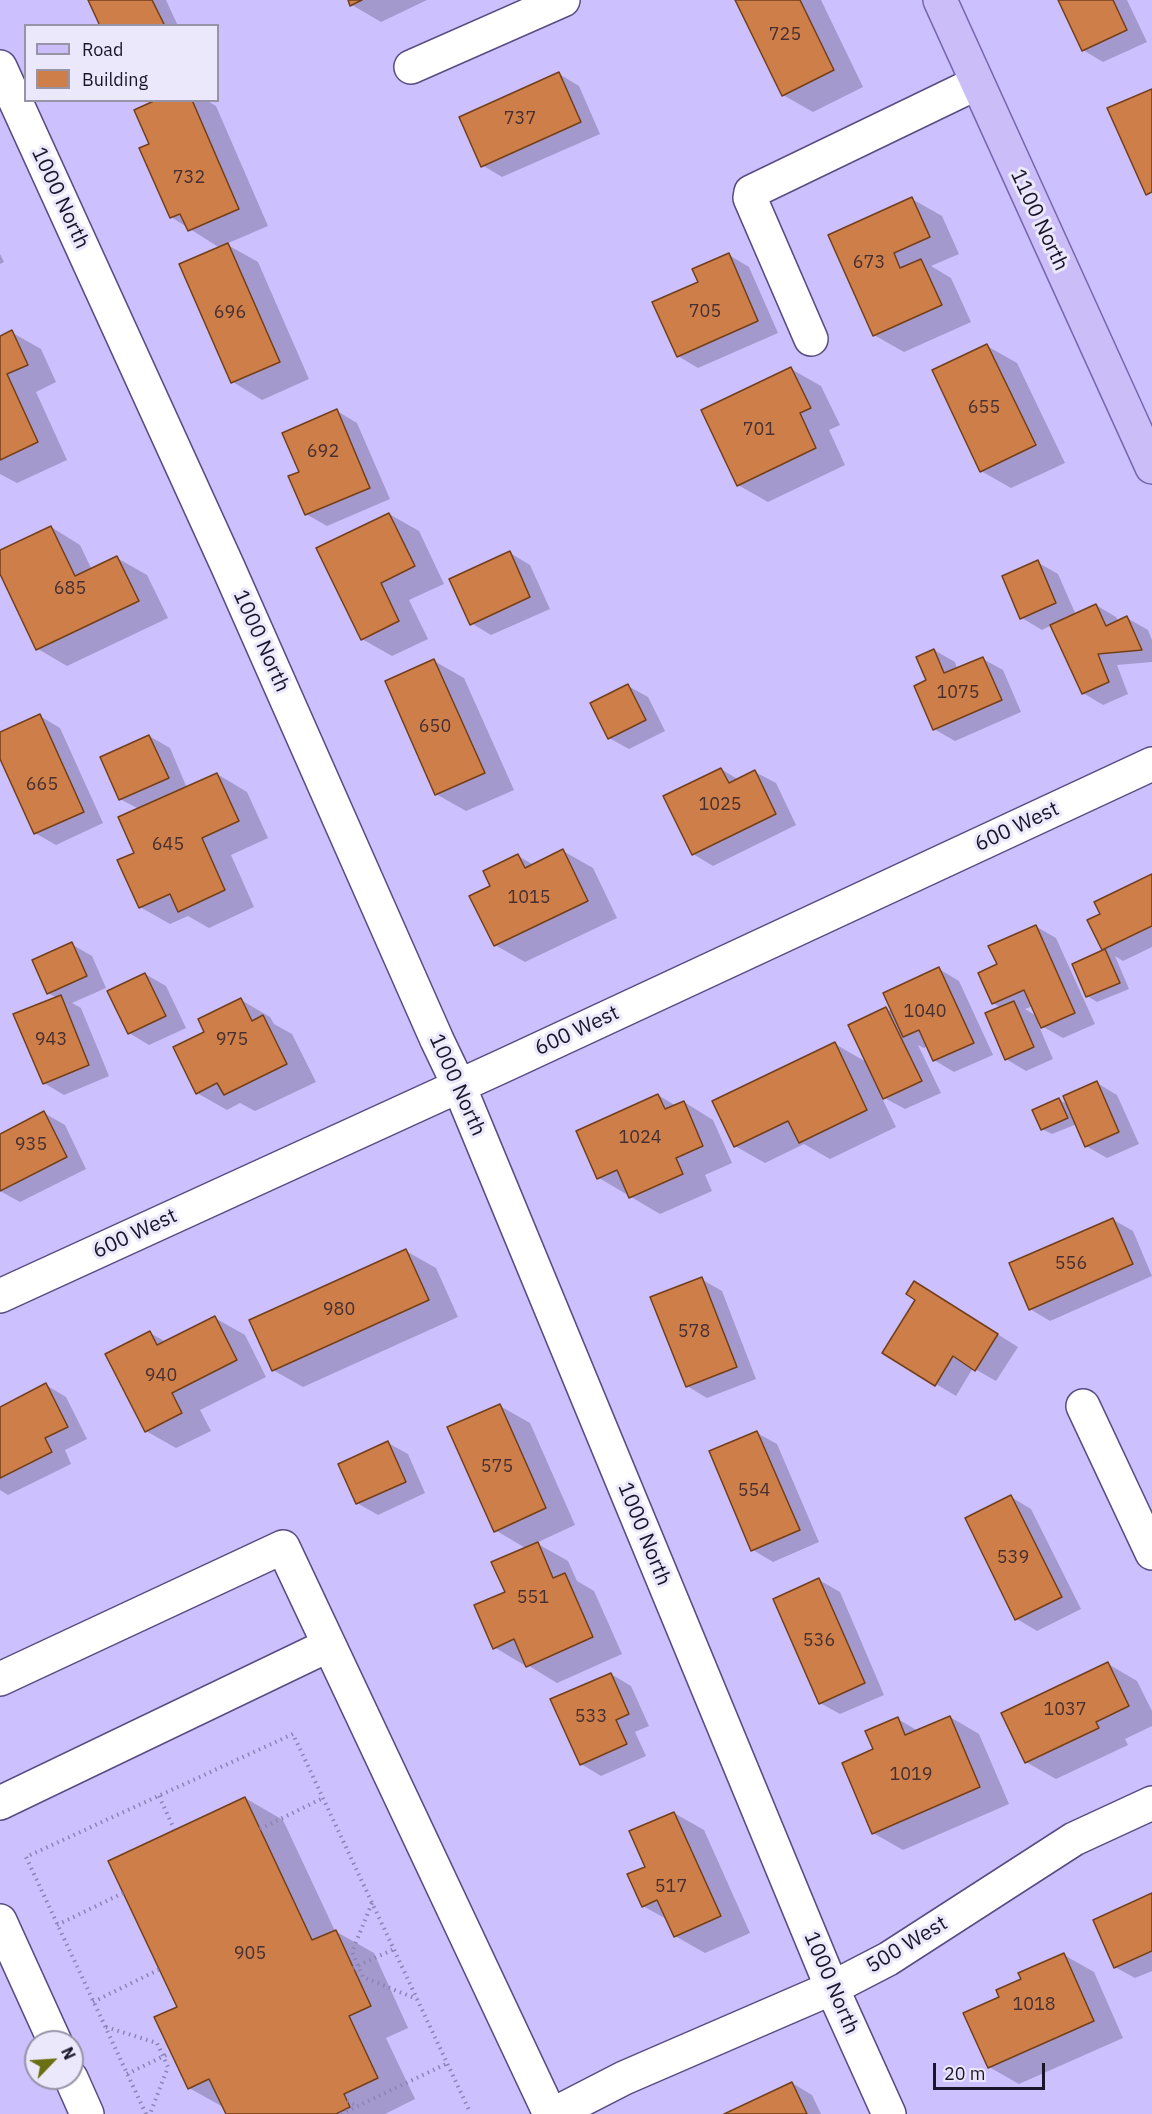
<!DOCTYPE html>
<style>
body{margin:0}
#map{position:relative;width:1152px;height:2114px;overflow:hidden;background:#ccc0ff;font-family:"IBM Plex Sans",sans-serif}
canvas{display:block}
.legend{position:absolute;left:24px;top:24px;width:195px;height:78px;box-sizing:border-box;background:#ebe8fc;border:2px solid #9794a8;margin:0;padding:8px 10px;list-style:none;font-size:18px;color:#1a152b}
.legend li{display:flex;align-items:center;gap:12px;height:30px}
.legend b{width:30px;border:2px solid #9794a8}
.north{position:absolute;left:24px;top:2030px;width:60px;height:60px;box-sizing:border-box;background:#ebe8fc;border:2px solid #9794a8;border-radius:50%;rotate:65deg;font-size:16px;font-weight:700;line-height:24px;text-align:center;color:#1a152b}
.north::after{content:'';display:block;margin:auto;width:21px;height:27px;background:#6a6f14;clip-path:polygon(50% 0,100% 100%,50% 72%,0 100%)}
.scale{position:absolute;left:933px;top:2063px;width:112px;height:27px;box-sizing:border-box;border:3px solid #1a152b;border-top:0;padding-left:8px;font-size:18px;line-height:21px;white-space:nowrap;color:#1a152b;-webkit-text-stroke:4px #ebe8fc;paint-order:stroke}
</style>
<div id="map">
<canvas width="1152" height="2114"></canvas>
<ul class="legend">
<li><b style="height:8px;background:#cbbef8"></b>Road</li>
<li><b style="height:16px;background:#ce7e48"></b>Building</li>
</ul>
<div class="north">N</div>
<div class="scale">20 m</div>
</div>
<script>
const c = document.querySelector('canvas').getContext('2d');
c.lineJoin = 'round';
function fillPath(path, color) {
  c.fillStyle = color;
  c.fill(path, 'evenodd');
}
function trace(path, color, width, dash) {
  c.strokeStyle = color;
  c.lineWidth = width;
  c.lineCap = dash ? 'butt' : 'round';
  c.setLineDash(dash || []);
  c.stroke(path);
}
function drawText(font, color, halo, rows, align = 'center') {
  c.font = font + ' "IBM Plex Sans",sans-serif';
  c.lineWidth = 6;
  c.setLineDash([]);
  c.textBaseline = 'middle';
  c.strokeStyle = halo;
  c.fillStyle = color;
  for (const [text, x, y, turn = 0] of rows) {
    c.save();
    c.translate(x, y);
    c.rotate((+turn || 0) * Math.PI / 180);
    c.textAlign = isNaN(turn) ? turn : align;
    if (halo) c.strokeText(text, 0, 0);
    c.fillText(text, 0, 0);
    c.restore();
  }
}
fillPath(new Path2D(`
 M89 0H166L178 26H101Z
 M349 0H427L381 22 352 5Z
 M737 0H821L863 87 813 112 783 95Z
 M1060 0H1127L1147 42 1103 62 1083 50Z
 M559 74 579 86 600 134 502 177 482 165Z
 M160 100H206L216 106 268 226 226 244 258 262 309 379 262 400 233 382 220 248 171 217 151 144Z
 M912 199 942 216 959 254 931 266 951 278 971 322 904 352 874 335 830 236Z
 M0 254 4 262 0 264Z
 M729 255 749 267 778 333 698 368 678 356 700 283Z
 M11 332 41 349 56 382 36 392 67 460 17 483 0 474V337Z
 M987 346 1017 363 1065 463 1011 488 981 471Z
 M791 369 821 386 840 425 829 430 845 465 768 502 738 485Z
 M337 411 357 423 390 499 327 526 306 514 301 473Z
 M389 514 419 531 444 584 409 600 428 639 392 656 362 639Z
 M51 527 80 545 92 570 117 558 147 575 168 618 67 666 38 649 0 570V552Z
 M510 553 530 565 550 609 491 635 471 623Z
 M1037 562 1058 574 1076 615 1096 605 1116 617 1119 622 1127 618 1148 630 1152 640V662L1117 665 1128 694 1103 705 1083 693 1052 625 1042 630 1022 618Z
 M934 650 955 662 957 669 983 659 1003 670 1021 712 955 741 934 729 928 681Z
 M434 661 464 678 514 790 466 811 436 794Z
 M628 686 648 697 665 731 629 749 609 738Z
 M40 716 60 728 103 823 56 845 35 833 0 755V734Z
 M149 736 170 748 187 788 217 774 247 792 268 838 231 855 254 907 209 928 188 916 170 924 140 907 136 854 139 809 120 799Z
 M721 769 739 780 755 772 776 783 796 825 713 866 693 854Z
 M563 851 593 868 617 918 525 962 495 945 492 887 518 856 534 865Z
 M1152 876V947L1123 961 1115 956 1129 989 1097 1002 1087 996 1105 951 1103 949 1102 914Z
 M1035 926 1056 938 1095 1024 1063 1038 1038 1024 1053 1059 1026 1071 1006 1059 1001 1008 993 1003 999 965ZM1033 1006 1038 1017 1025 1009Z
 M71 944 92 956 106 988 72 1003 81 1008 109 1076 64 1095 44 1083 57 998 48 993Z
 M939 969 959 981 993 1055 954 1072 934 1060 928 1046 924 1048 918 1045 941 1093 905 1109 881 1096 896 1127 830 1159 804 1144 765 1163 735 1146 835 1044 868 1063 886 1009 893 1012Z
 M145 974 166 986 186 1028 149 1045 129 1033Z
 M241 1000 270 1017 274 1024 292 1034 316 1082 255 1111 240 1103 227 1110 197 1093 206 1033Z
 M1097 1083 1117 1095 1139 1144 1107 1158 1086 1146 1077 1124 1052 1134 1042 1129 1059 1099 1068 1105Z
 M658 1095 676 1106 684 1102 713 1120 732 1163 705 1175 712 1191 660 1214 599 1178Z
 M44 1113 65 1125 86 1169 20 1202 0 1191V1135Z
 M1112 1219 1133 1231 1152 1276 1050 1321 1030 1309Z
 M406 1251 436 1268 458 1317 303 1387 273 1370Z
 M701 1279 722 1291 756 1379 707 1398 687 1386Z
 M935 1295 1018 1347 996 1381 973 1368 956 1396 936 1384Z
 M215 1318 245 1335 266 1377 200 1410 211 1431 176 1448 146 1431 150 1333 166 1342Z
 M46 1385 66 1397 87 1439 65 1450 71 1464 8 1495 0 1490V1408Z
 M500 1406 530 1423 575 1525 536 1543 568 1561 577 1581 594 1591 622 1654 557 1683 526 1664 524 1665 494 1647 507 1592 527 1549 495 1530Z
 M757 1433 777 1444 819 1542 773 1562 753 1550 711 1452Z
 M388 1443 408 1454 425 1493 378 1515 357 1503Z
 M1011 1497 1031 1509 1081 1609 1037 1631 1017 1619Z
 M819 1580 840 1592 884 1695 840 1714 820 1703Z
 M1108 1664 1137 1681 1152 1711V1726L1125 1739 1128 1745 1056 1779 1026 1762Z
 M611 1674 631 1686 649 1726 635 1732 646 1756 601 1776 581 1764Z
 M950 1717 979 1734 1009 1804 903 1850 873 1833 875 1750 898 1719 918 1731Z
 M245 1798 283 1820 335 1931 374 1953 408 2028 386 2038 415 2099 385 2114H227L225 2108 189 2088 179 2007Z
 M674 1813 704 1830 750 1933 705 1953 675 1936 668 1920 643 1906 647 1867Z
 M1152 1895V1971L1135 1978 1115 1967Z
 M1064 1955 1094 1972 1123 2038 1019 2084 989 2067 1001 1998Z
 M792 2083 812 2095 821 2114H728Z`), '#0003');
const building = new Path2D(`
 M88 0H152L165 26H100Z
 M348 0H362L350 6Z
 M735 0H800L834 70 782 96Z
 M1058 0H1113L1127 30 1082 51Z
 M559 72 581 122 481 167 459 117Z
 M1152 89V192L1146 195 1107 108Z
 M156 100H192L239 209 188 231 180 214 170 218 139 148 149 144 134 110Z
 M912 197 930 237 894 253 900 268 921 259 942 305 873 336 828 235Z
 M228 243 280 362 231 383 179 264Z
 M729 253 758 321 677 357 652 302 698 282 692 269Z
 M12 330 28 365 7 374 38 442 0 460V336Z
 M987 344 1036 445 980 472 932 370Z
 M791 367 811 408 800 413 816 448 737 486 701 410Z
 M337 409 370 488 305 515 288 476 299 472 282 433Z
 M389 513 415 566 381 583 399 621 361 640 316 548Z
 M51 526 75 576 117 556 139 601 36 650 0 574V550Z
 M510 551 530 597 470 625 449 579Z
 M1038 560 1056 603 1020 619 1002 576Z
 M1096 604 1106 626 1127 616 1142 650 1098 654 1109 682 1082 694 1050 625Z
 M934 649 944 673 983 657 1002 700 933 730 914 686 926 680 916 657Z
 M434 659 485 773 435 795 385 681Z
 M628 684 646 720 608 739 590 703Z
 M40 714 84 812 34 834 0 759V732Z
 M149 735 169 778 119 800 100 757Z
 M721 768 729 783 755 770 776 814 692 855 663 796Z
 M217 773 239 821 202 838 225 890 178 912 170 894 139 908 117 860 134 853 118 817Z
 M563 849 588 901 494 946 469 896 490 886 483 871 518 854 525 868Z
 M1152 874V926L1102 950 1087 920 1100 914 1094 902Z
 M1036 925 1075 1013 1041 1028 1024 990 992 1004 978 973 997 964 988 946Z
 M72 942 87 976 47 994 32 960Z
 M1105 949 1120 983 1086 997 1072 964Z
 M939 967 974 1043 933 1061 919 1030 903 1037 883 993Z
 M145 973 166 1016 128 1034 107 991Z
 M61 995 89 1065 43 1084 13 1014Z
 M241 998 252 1021 263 1015 287 1064 224 1095 217 1083 196 1094 173 1047 204 1032 198 1019Z
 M1014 1001 1034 1047 1005 1060 985 1013Z
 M886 1007 922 1081 883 1099 848 1025Z
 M835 1042 867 1110 799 1143 788 1121 734 1147 712 1101Z
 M1097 1081 1119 1132 1085 1147 1063 1096Z
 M658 1094 665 1109 684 1101 703 1146 676 1158 683 1174 629 1198 617 1170 597 1179 576 1131Z
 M1059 1098 1068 1118 1041 1130 1032 1110Z
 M44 1111 67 1157 0 1191V1134Z
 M1113 1218 1133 1264 1029 1310 1009 1263Z
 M406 1249 429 1300 272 1371 249 1320Z
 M702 1277 737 1367 686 1387 650 1297Z
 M914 1281 998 1334 975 1371 953 1356 935 1386 882 1353 915 1300 906 1294Z
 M215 1316 237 1360 172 1393 182 1413 145 1432 105 1354 150 1331 157 1345Z
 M46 1383 68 1427 45 1438 52 1452 0 1478V1407Z
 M500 1404 546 1508 494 1532 447 1427Z
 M757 1431 800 1530 751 1551 709 1451Z
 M388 1441 406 1482 356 1504 338 1464Z
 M1011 1495 1062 1597 1015 1620 965 1518Z
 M538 1542 553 1578 565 1573 593 1637 526 1667 514 1639 493 1649 474 1605 505 1592 491 1562Z
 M819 1578 865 1683 819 1704 773 1599Z
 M1108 1662 1129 1706 1096 1722 1099 1728 1025 1763 1001 1713Z
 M611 1673 629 1714 616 1720 627 1744 580 1765 550 1699Z
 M950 1716 980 1787 872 1834 842 1763 873 1749 865 1731 898 1717 905 1735Z
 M245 1797 312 1940 336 1930 371 2006 349 2016 378 2078 344 2094 350 2107 336 2114H226L209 2079 188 2089 154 2017 177 2007 108 1861Z
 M674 1812 721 1916 674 1937 657 1900 642 1907 627 1874 645 1867 629 1831Z
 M1152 1893V1951L1114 1968 1093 1920Z
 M1064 1953 1094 2021 988 2068 963 2013 999 1997 996 1990 1021 1979 1018 1973Z
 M792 2082 807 2114H724Z`);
fillPath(building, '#ce7e48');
trace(building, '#733f1b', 1.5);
const minor = new Path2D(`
 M0 67 228 567 437 1040 459 1086 832 1988 889 2114
 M411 67 563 0
 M811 339 750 198 751 192 977 83
 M0 1296 507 1064 1152 764
 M1083 1406 1152 1553
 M0 1679 283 1547 550 2114
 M0 1803 329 1645
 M0 1921 55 2042
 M71 2078 87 2114
 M554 2114 624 2078 832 1988 888 1959 1074 1839 1152 1803`);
const major = new Path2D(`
 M940 0 1152 467`);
trace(minor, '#584c82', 36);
trace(major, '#7666ae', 36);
trace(new Path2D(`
 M159 1796 174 1829
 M260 1829 323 1798
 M372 1903 352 1952 363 1977 417 1999
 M57 1925 123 1893
 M353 1968 394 1949
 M93 2002 160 1969
 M106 2027 157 2043 168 2067 150 2114
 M127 2074 170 2053
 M347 2101 358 2106
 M146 2114 26 1857 293 1734 470 2112
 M341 2114 448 2063`), '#8d84b4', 4, [1.5, 4.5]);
trace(minor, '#fff', 33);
trace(major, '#cbbef8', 33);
drawText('18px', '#472f32', null, [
 ["725",785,35],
 ["737",520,119],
 ["732",189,178],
 ["673",869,263],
 ["705",705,312],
 ["696",230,313],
 ["655",984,408],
 ["701",759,430],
 ["692",323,452],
 ["685",70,589],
 ["1075",958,693],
 ["650",435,727],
 ["665",42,785],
 ["1025",720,805],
 ["645",168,845],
 ["1015",529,898],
 ["1040",925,1012],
 ["943",51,1040],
 ["975",232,1040],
 ["1024",640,1138],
 ["935",31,1145],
 ["556",1071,1264],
 ["980",339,1310],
 ["578",694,1332],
 ["940",161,1376],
 ["575",497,1467],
 ["554",754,1491],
 ["539",1013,1558],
 ["551",533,1598],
 ["536",819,1641],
 ["1037",1065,1710],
 ["533",591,1717],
 ["1019",911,1775],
 ["517",671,1887],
 ["905",250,1954],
 ["1018",1034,2005]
]);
drawText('21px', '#1a152b', '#ebe8fc', [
 ["1000 North",60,198,65],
 ["1100 North",1039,220,65],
 ["1000 North",261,641,66],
 ["600 West",1017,827,-25],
 ["600 West",577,1031,-25],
 ["1000 North",457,1085,66],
 ["600 West",135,1234,-25],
 ["1000 North",644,1534,68],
 ["500 West",907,1945,-31],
 ["1000 North",831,1983,67]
]);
</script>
